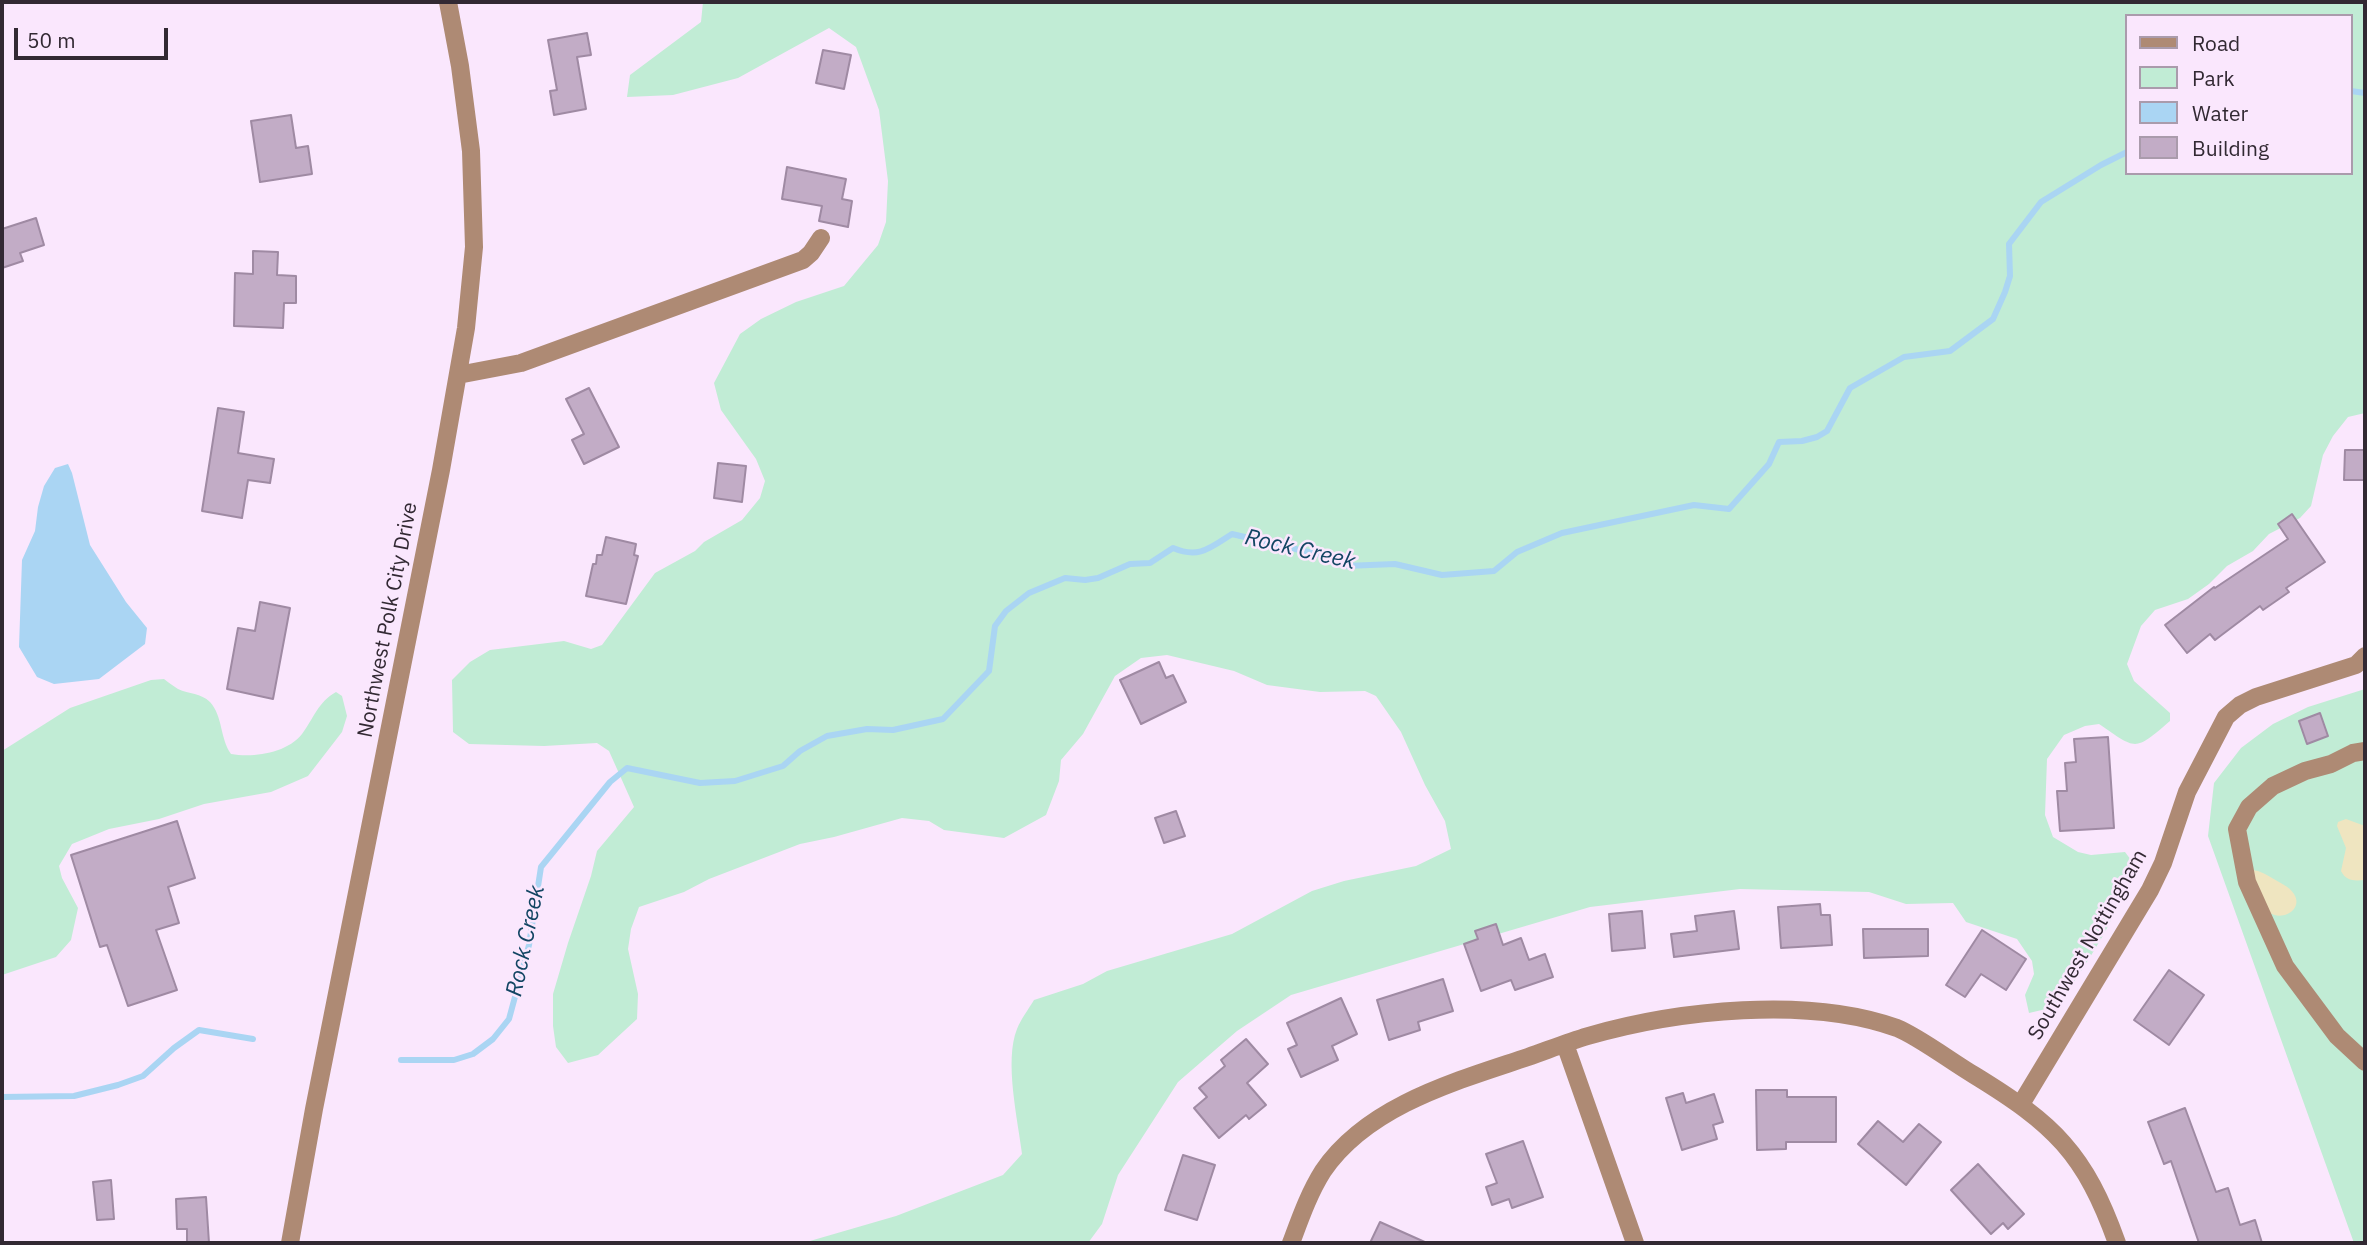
<!DOCTYPE html>
<style>
body{margin:0}
#map{position:relative;width:2367px;height:1245px;overflow:hidden;background:#fae7fd;font-family:"IBM Plex Sans",sans-serif}
canvas{display:block}
.frame{position:absolute;inset:0;border:4px solid #322933;pointer-events:none}
.legend{position:absolute;left:2125px;top:14px;width:228px;height:161px;box-sizing:border-box;background:#fae7fd;border:2px solid #aa9bac;margin:0;padding:9px 12px;list-style:none;font-size:21px;color:#322933}
.legend li{display:flex;align-items:center;gap:14px;height:35px}
.legend b{width:35px;border:2px solid #aa9bac}
.scale{position:absolute;left:14px;top:28px;width:154px;height:32px;box-sizing:border-box;border:4px solid #322933;border-top:0;padding-left:9px;font-size:21px;line-height:24px;white-space:nowrap;color:#322933;-webkit-text-stroke:5px #fae7fd;paint-order:stroke}
</style>
<div id="map">
<canvas width="2367" height="1245"></canvas>
<div class="frame"></div>
<ul class="legend">
<li><b style="height:9px;background:#ae8a74"></b>Road</li>
<li><b style="height:19px;background:#c1ecd5"></b>Park</li>
<li><b style="height:19px;background:#aad5f3"></b>Water</li>
<li><b style="height:19px;background:#c2acc6"></b>Building</li>
</ul>
<div class="scale">50 m</div>
</div>
<script>
const c = document.querySelector('canvas').getContext('2d');
c.lineJoin = 'round';
function fillPath(path, color) {
  c.fillStyle = color;
  c.fill(path, 'evenodd');
}
function trace(path, color, width, dash) {
  c.strokeStyle = color;
  c.lineWidth = width;
  c.lineCap = dash ? 'butt' : 'round';
  c.setLineDash(dash || []);
  c.stroke(path);
}
function drawText(font, color, halo, rows, align = 'center') {
  c.font = font + ' "IBM Plex Sans",sans-serif';
  c.lineWidth = 5;
  c.setLineDash([]);
  c.textBaseline = 'middle';
  c.strokeStyle = halo;
  c.fillStyle = color;
  for (const [text, x, y, turn = 0] of rows) {
    c.save();
    c.translate(x, y);
    c.rotate((+turn || 0) * Math.PI / 180);
    c.textAlign = isNaN(turn) ? turn : align;
    if (halo) c.strokeText(text, 0, 0);
    c.fillText(text, 0, 0);
    c.restore();
  }
}
fillPath(new Path2D(`
 M703 2H2365V413L2348 417 2333 436 2323 455 2311 506 2300 518 2269 534 2253 551 2227 566 2209 584 2188 599 2155 610 2141 626 2127 664 2134 681 2170 713V721C2134 752 2137 750 2099 724L2085 726 2064 735 2047 759 2045 815 2053 837 2078 852 2091 855 2125 852 2131 860C2122 917 2088 958 2059 1006L2029 1013 2025 995 2034 974 2032 961 2017 939 1966 922 1953 903 1906 904 1869 892 1740 889 1590 907 1291 995 1237 1031 1178 1082 1118 1175 1102 1224 1088 1243H803L896 1216 1003 1175 1022 1154C1018 1120 1004 1061 1017 1029 1021 1019 1028 1010 1034 1000L1083 984 1107 971 1232 934 1312 891 1344 881 1416 866 1451 849 1445 821 1425 785 1401 732 1376 696 1365 691 1320 692 1267 685 1234 671 1167 655 1141 658 1115 676 1083 734 1061 760 1059 781 1046 815 1004 838 944 830 929 821 902 818 834 837 800 844 709 879 684 892 639 907 631 929 628 949 638 994 637 1019 598 1055 568 1063 556 1047 553 1026V994L568 943 591 876 597 851 634 807 609 751 597 743 544 746 469 744 453 732 452 680 470 662 490 650 564 641 591 649 602 645 655 573 695 551 704 542 742 520 760 498 765 481 756 459 721 410 714 383 740 334 761 319 796 302 844 286 878 245 886 222 888 181 879 110 856 47 829 28 738 78 673 95 627 97 630 75 701 22ZM2127 16H2351V173H2127Z
 M164 679C168 682 173 686 178 689 189 694 201 693 210 702 223 716 220 739 231 754 254 758 287 753 302 734 314 718 318 702 336 692L342 696 347 716 342 732 308 776 271 792 204 804 159 819 109 829 72 844 59 866 62 878 78 908 71 940 56 957 2 975V751L70 708 151 680Z
 M2365 689V1243H2354L2208 836 2214 783 2241 748 2273 724 2308 707Z`), '#c1ecd5');
fillPath(new Path2D(`
 M2346 819 2365 826 2364 880C2354 881 2346 881 2341 871L2346 848 2337 826 2338 822Z
 M2252 870C2261 871 2265 874 2272 878 2280 883 2289 886 2294 894 2304 910 2281 922 2269 912 2260 904 2255 885 2249 873Z`), '#efe5c0');
fillPath(new Path2D(`
 M68 464 72 473 90 545 126 602 147 628 145 644 99 679 54 684 37 677 19 647 22 560 35 531 38 507 44 486 55 468Z`), '#aad5f3');
trace(new Path2D(`
 M2351 91 2365 93
 M401 1060H454L473 1054 493 1039 509 1019 529 945 541 867 610 782 627 768 700 783 735 781 783 766 800 751 827 736 867 729 893 730 943 719 989 671 995 626 1006 611 1029 593 1065 578 1085 580 1098 578 1130 564 1150 563 1173 548C1199 559 1210 548 1232 534L1321 555 1345 566 1395 564 1442 575 1494 571 1517 552 1562 533 1694 505 1729 509 1769 464 1779 442 1802 441 1817 437 1827 431 1850 388 1904 357 1950 351 1993 319 2005 292 2010 276 2009 244 2041 202 2101 165 2127 152
 M2 1097 74 1096 118 1085 143 1076 174 1048 199 1030 253 1039`), '#aad5f3', 6);
const building = new Path2D(`
 M587 33 591 55 577 57 586 109 554 115 550 91 557 90 548 40Z
 M823 50 851 55 844 89 816 83Z
 M291 115 296 148 308 146 312 174 260 182 251 121Z
 M787 167 846 179 842 199 852 201 848 227 819 221 822 206 782 199Z
 M36 218 44 245 20 253 23 261 2 268V229Z
 M253 251 278 252 277 275 296 276V303H284L283 328 234 326 235 273 253 274Z
 M589 388 619 447 584 464 572 440 584 434 566 399Z
 M218 408 244 412 238 453 274 459 270 483 248 480 242 518 202 511Z
 M2345 450H2365V480H2344Z
 M718 463 746 466 742 502 714 498Z
 M2292 514 2325 562 2286 588 2289 592 2263 610 2260 606 2215 640 2210 634 2187 653 2165 625 2214 587 2215 588 2288 539 2278 524Z
 M606 537 636 544 634 555 638 556 626 604 586 596 593 564H596L597 555H602Z
 M260 602 290 608 273 699 227 689 238 628 255 631Z
 M1159 662 1166 678 1173 675 1186 702 1141 724 1120 680Z
 M2320 713 2328 736 2307 744 2299 721Z
 M2108 737 2114 828 2060 831 2057 791H2067L2065 763 2076 762 2074 739Z
 M1176 811 1185 836 1164 843 1155 818Z
 M177 821 195 878 168 887 179 923 156 930 177 990 128 1006 107 945 100 947 71 855Z
 M1820 904 1821 915H1830L1832 945 1781 948 1778 907Z
 M1642 911 1645 948 1612 951 1609 914Z
 M1734 911 1739 949 1674 957 1671 934 1697 931 1695 916Z
 M1496 924 1503 945 1521 938 1529 960 1545 954 1553 977 1515 990 1511 980 1481 991 1464 944 1478 939 1475 931Z
 M1863 929H1928V956L1864 958Z
 M1982 930 2026 959 2006 990 1981 974 1965 997 1946 985Z
 M2169 970 2204 995 2169 1045 2134 1020Z
 M1443 979 1453 1011 1418 1022 1420 1030 1389 1040 1377 1000Z
 M1341 998 1357 1034 1332 1046 1338 1060 1301 1077 1288 1049 1297 1045 1287 1023Z
 M1246 1039 1268 1064 1247 1083 1266 1105 1249 1119 1246 1115 1219 1138 1194 1108 1207 1097 1199 1088 1225 1066 1221 1060Z
 M1756 1090H1787V1097H1836V1142H1786V1149L1757 1150Z
 M1683 1093 1686 1103 1714 1094 1723 1122 1713 1125 1717 1139 1682 1150 1666 1098Z
 M2185 1108 2216 1192 2228 1188 2240 1225 2255 1220 2262 1243H2199L2171 1161 2164 1164 2148 1122Z
 M1878 1121 1903 1142 1919 1124 1941 1142 1906 1185 1858 1144Z
 M1523 1141 1543 1197 1512 1208 1509 1199 1492 1205 1486 1187 1497 1183 1486 1154Z
 M1183 1155 1215 1165 1197 1220 1165 1210Z
 M1978 1164 2024 1214 2008 1229 2003 1223 1991 1234 1951 1190Z
 M111 1180 114 1219 97 1220 93 1182Z
 M206 1197 209 1243H187V1229H177L176 1199Z
 M1380 1222 1427 1243H1370Z`);
fillPath(building, '#c2acc6');
trace(building, '#9f8aa3', 2);
trace(new Path2D(`
 M458 375 521 363 803 260 811 253 821 238
 M2365 751 2353 753 2331 764 2305 771 2273 786 2249 807 2237 829 2247 882 2285 966 2337 1036 2365 1062
 M1565 1044 1635 1243
 M2021 1104 2150 890 2163 863 2187 792 2226 717 2240 705 2256 697 2356 665 2365 656
 M290 1243 314 1109 441 470 466 328 474 247 471 151 460 66 448 2
 M1291 1243C1300 1219 1309 1193 1323 1171 1368 1105 1457 1081 1528 1057 1548 1050 1568 1042 1588 1036 1678 1010 1808 996 1897 1028 1919 1037 1952 1062 1974 1075 2054 1124 2085 1153 2117 1243`), '#ae8a74', 18);
drawText('21px', '#322933', '#fae7fd', [
 ["Northwest Polk City Drive",388,620,-79],
 ["Southwest Nottingham",2088,945,-60]
]);
drawText('italic 23px', '#124563', '#fae7fd', [
 ["Rock Creek",1300,550,13],
 ["Rock Creek",526,941,-78]
]);
</script>
